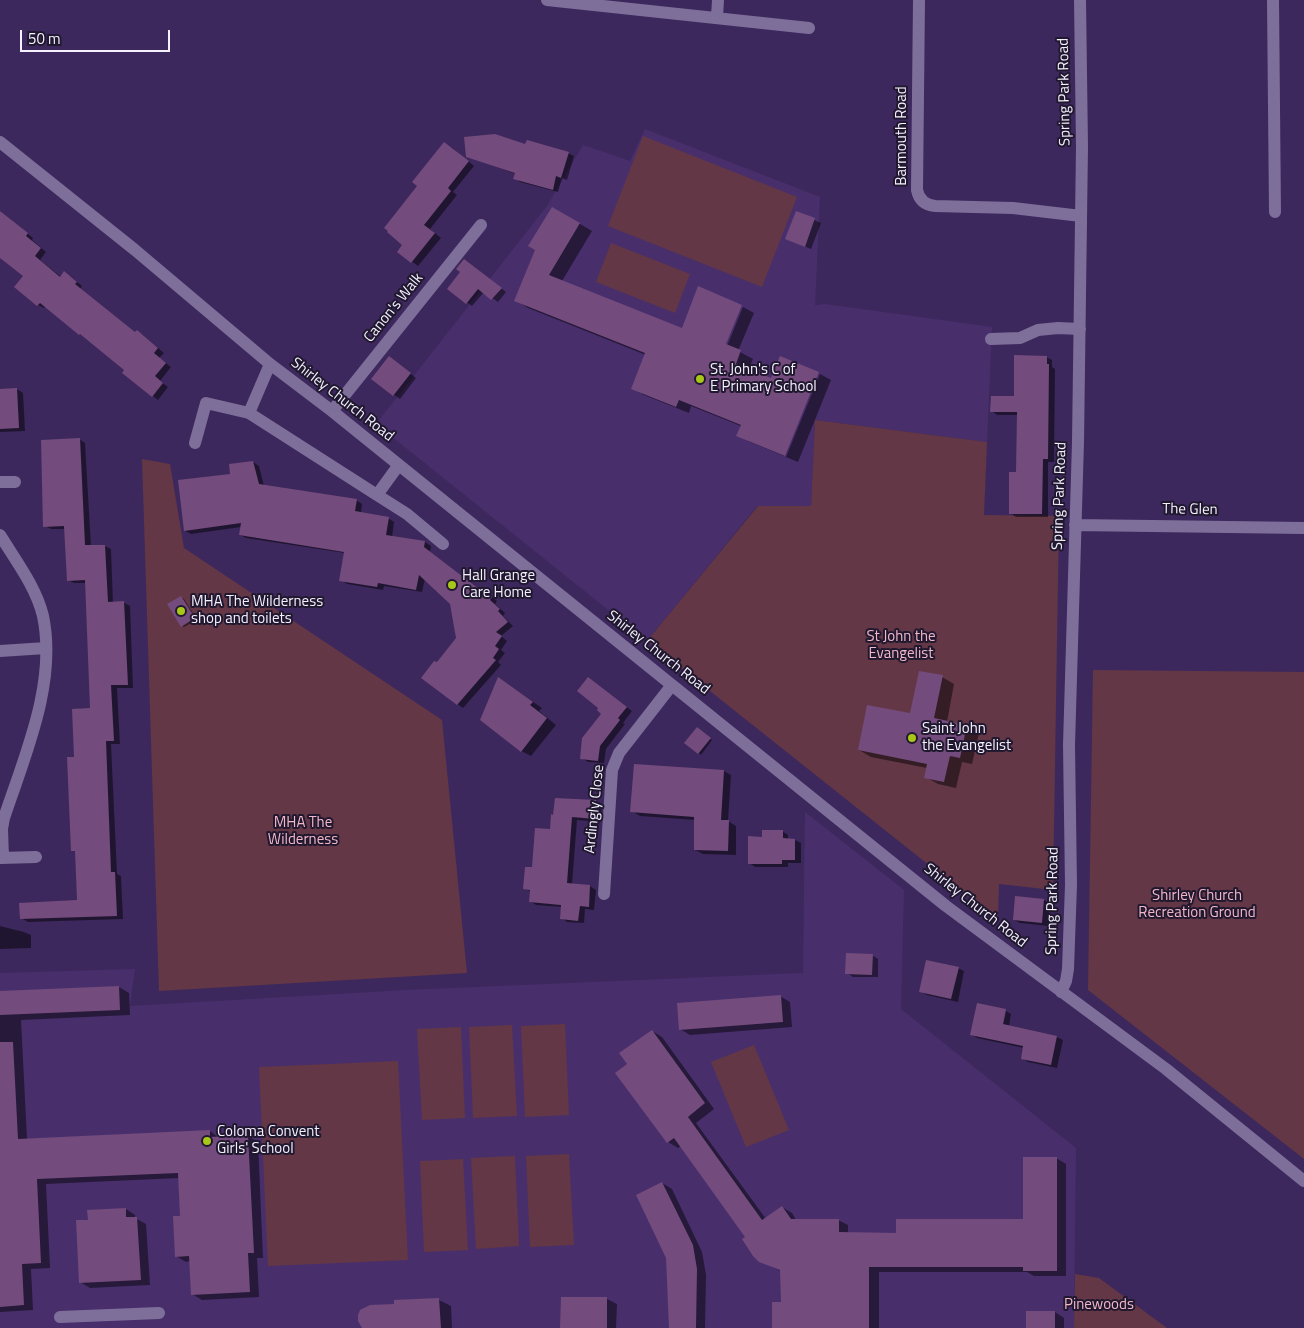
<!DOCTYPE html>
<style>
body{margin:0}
#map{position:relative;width:1304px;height:1328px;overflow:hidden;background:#3d285d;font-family:"Titillium Web",sans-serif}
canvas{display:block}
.scale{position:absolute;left:20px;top:30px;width:150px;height:22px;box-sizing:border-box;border:2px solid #f4f0fd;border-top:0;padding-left:6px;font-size:15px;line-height:18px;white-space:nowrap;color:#f4f0fd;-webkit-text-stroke:4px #20182f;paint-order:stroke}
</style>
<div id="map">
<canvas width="1304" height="1328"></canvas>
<div class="scale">50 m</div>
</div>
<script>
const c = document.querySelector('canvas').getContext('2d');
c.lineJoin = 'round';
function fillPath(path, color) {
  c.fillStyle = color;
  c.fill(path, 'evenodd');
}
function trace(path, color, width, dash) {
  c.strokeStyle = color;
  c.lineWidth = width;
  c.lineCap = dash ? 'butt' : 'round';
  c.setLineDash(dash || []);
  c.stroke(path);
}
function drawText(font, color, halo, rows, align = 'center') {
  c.font = font + ' "Titillium Web",sans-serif';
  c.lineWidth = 4;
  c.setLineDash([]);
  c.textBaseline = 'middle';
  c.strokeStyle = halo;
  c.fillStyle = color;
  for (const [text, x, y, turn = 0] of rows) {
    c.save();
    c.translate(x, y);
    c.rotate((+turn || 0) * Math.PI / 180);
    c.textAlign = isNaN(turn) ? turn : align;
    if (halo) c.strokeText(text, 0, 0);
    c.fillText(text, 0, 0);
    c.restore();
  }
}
fillPath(new Path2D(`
 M645 129 820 197 815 305 825 304 992 327 987 442 815 420 811 506H757L647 641 376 424 547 206 583 145 630 161Z
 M805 812 904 890 901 1009 1076 1148 1074 1328H0V973L135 969 130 1006 407 990 803 973Z`), '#482f6c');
fillPath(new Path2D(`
 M643 136 797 197 762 287 608 226Z
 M611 243 690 274 675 313 596 282Z
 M815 420 987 442 984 515 1059 516 1053 890 999 884 998 920 647 641 758 506H811Z
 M142 459 170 464 184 548 442 720 467 973 159 991Z
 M1093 670 1304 672V1159L1088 990Z
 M565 1024 569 1115 525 1117 521 1026Z
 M512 1025 517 1116 473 1118 469 1027Z
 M461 1027 465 1118 422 1120 417 1029Z
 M754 1045 789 1130 746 1147 711 1062Z
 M398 1061 408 1260 268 1266 259 1067Z
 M569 1154 574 1245 530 1247 526 1156Z
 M515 1156 519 1246 476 1249 471 1158Z
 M463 1159 468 1250 424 1252 420 1161Z
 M1075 1274 1099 1278 1167 1328H1074Z`), '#633745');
fillPath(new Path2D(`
 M526 146 568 153 574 156 567 180 562 178 558 192 520 182 515 178 516 174 468 156Z
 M451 147 474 166 453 192 457 195 430 229 441 238 418 266 399 252Z
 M553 208 592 231 562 281 725 351 743 307 754 313 738 351 753 359 748 370 772 379 818 373 784 456 750 442 737 435 741 426 691 406 689 413 644 395 632 388 646 355 528 308 516 300Z
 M0 211 33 238 32 240 46 252 40 260 61 277 70 276 82 286 80 289 136 333 143 335 164 353 159 358 171 367 160 381 168 387 158 400 124 373 126 370 46 306 44 308 38 305 16 287 24 276 0 256Z
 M797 213 821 223 811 249 787 239Z
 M470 264 506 292 498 302 484 292 472 306 449 289Z
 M1046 357 1052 360V367L1055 369 1054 462H1048V517H1016L1010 513 1017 474 1018 415H997L992 411 1015 397Z
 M395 361 416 378 400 399 373 379Z
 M820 374 831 380 798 462 786 457Z
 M17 389 23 393 25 431 0 432V390Z
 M79 439 85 443 91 546H105L111 549 113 603 123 602 130 606 133 688H117L120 744H111L117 874 121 876 123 919 28 922 21 918 78 902 76 852 72 850 76 758 91 710 87 583H74L68 580 66 529H51L45 526Z
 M253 462 259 466 264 486 356 500 362 504 361 513 388 518 394 522 392 537 425 542 431 546 430 552 480 590 487 593 497 601 495 604 505 613 503 616 513 626 501 636 507 641 501 650 505 653 498 662 501 665 463 708 457 704 436 664 457 638 452 603 425 579 422 592 384 586 383 590 347 584 341 580 345 553 246 538 240 535 241 527 191 534 185 531 232 476Z
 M181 597 184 599 197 620 184 627 182 626Z
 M942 677 954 684 947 722 967 726 979 733 972 764 962 762 956 788 938 784 926 777 927 768 871 757 859 750 911 715Z
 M588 678 632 711 623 723 625 724 606 749 604 763 588 762 582 758 603 714Z
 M499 679 542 708 539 711 556 725 531 756 521 751Z
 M700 730 712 740 701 755 699 753Z
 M724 771 731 775 728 821 736 826V855L703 854 695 850V820L640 816 632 811Z
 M596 801 602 804 600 822 577 820 572 885 590 886 596 890 594 910 585 909 584 923 567 922 562 918V907L536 905 530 901 531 892 525 888 551 830Z
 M782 831 788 835V840H795L801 843V863H788V867H755L749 863 763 838Z
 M1044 900 1050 904 1048 926 1020 923 1014 920Z
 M0 926 24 932 31 935V948L0 949Z
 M872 955 878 959V977H853L847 973Z
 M958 968 964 971 958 1002 927 995 921 992Z
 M119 987 129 993 130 1015 21 1020 27 1139 210 1131 219 1138 248 1136 258 1142 263 1258H257L259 1297 202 1300 192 1294 190 1261 186 1262 176 1256 181 1217 179 1178 46 1184 50 1268 31 1269 33 1310 0 1312V992Z
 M780 996 790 1002 792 1027 690 1035 680 1029Z
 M1006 1011 1011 1014 1009 1026 1057 1037 1063 1040 1057 1068 1028 1062 1022 1058 1024 1048 977 1038 971 1034 1002 1030Z
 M652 1031 662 1037 714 1109 696 1123 766 1219 782 1207 792 1213 796 1220H838L848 1225V1234H898L1025 1220 1056 1158 1066 1164V1276H1034L1027 1272H879V1328H773L782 1304 781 1271 760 1261 747 1237 681 1146 678 1148 668 1142 617 1073 629 1065Z
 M662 1183 672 1189 702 1252 706 1275 705 1328H671Z
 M126 1209 135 1215V1218L146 1224 150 1285 90 1288 80 1282 89 1221Z
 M607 1299 617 1304 616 1328H561Z
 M439 1300 451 1306 452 1328H366L396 1305 395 1301Z
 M1055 1312 1064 1318V1328H1028Z`), '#0007');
fillPath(new Path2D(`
 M495 134 525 144 527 140 569 152 561 178 556 176 553 190 513 179 515 173 466 157 464 137Z
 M444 142 469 161 448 188 451 191 424 225 435 233 411 263 397 252 402 245 387 232 388 231 384 228 417 186 412 182Z
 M552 207 580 223 549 275 682 328 698 286 742 305 726 344 741 350 736 364 771 378 780 356 819 372 785 456 736 436 741 425 679 400 676 407 631 389 645 353 514 301 535 250 528 246Z
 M0 211 28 233 26 236 41 248 35 256 60 277 64 271 77 282 75 284 135 332 137 330 158 348 154 353 166 363 155 376 163 383 152 397 122 373 124 370 80 334 79 335 40 303 37 306 14 287 23 276 0 258Z
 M796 211 815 218 805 247 785 239Z
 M464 259 502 288 491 300 478 289 466 304 447 289 460 272 456 269Z
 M1014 355 1047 356V364H1049L1048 459H1043L1042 514H1009V472H1016L1017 412H990L991 396H1014Z
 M389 356 411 373 393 396 371 379Z
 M17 388 19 428 0 429V389Z
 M80 438 85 545H105L108 602 124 601 128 685H111L114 741H106L111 872H115L117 916 20 919 19 903 77 900 75 851H71L67 757H74L72 709 90 708 85 580 67 581 64 526 43 527 41 440Z
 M253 461 259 484 357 499 355 511 389 517 386 535 425 541 424 547 479 589 480 588 492 597 490 600 500 609 498 611 508 622 496 632 502 636 495 646 499 649 493 658 496 660 457 705 421 678 434 661 437 662 456 638 450 604 419 575 416 590 378 583 377 587 339 581 344 552 239 535 241 523 184 531 178 480 230 474 229 464Z
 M181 596 195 618 181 627 167 604Z
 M919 671 943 675 934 718 967 725 960 758 950 756 944 782 924 778 927 764 858 750 867 705 910 713Z
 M498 677 533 702 530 705 547 718 521 752 480 720Z
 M588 677 627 707 618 718 620 720 600 746 598 761 580 759 582 738 601 714 597 710 598 708 577 691Z
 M697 727 711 738 698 754 684 743Z
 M634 764 724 770 721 820H729L728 851 694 850V817L630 812Z
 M555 798 596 800 595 819 572 817 567 883 590 885 589 907 580 906 578 921 560 919 561 905 529 902 530 890 523 889 525 867H532L535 828 550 829 551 814 553 815Z
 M762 830H783V838L795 839V860H782V864H748V836L762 837Z
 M1015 896 1044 899 1042 923 1013 920Z
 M846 953 873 954 872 975 845 974Z
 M926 960 959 967 951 999 919 992Z
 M119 986 120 1010 0 1015V991Z
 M781 995 783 1022 679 1030 677 1003Z
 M977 1003 1006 1009 1003 1024 1057 1036 1051 1065 1021 1059 1023 1046 970 1035Z
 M652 1030 705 1103 688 1117 762 1220 782 1206 791 1219H839V1232L896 1233V1219H1023V1157H1057V1271H1023V1267H869V1328H772V1302H781L780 1270 759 1262 753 1256 742 1239 745 1237 674 1138 667 1143 615 1073 627 1064 619 1053Z
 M0 1042H13L18 1139 210 1130V1137L248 1135 254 1253H248L250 1292 191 1295 189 1256 175 1257 173 1216H180L178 1173 37 1179 41 1263 22 1264 24 1305 0 1307Z
 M662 1182 693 1245 697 1269 696 1328H669L666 1258 636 1195Z
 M126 1208V1217H137L141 1280 79 1283 76 1220H88L87 1210Z
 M561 1297H607V1328H560Z
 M439 1298 441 1328H362L358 1321V1315L360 1310 370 1305 394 1304V1300Z
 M1026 1311H1055V1328H1026Z`), '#744b7d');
trace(new Path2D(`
 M547 0 809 28
 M919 0 917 190C919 200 925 205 935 206L1013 208 1081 216
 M1273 0 1275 212
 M717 18 718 0
 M0 142 135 250 270 364 332 411 946 906 1166 1069 1304 1181
 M991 339 1020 338 1038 330 1058 328 1080 329
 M270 364 249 413 377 495 398 466
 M332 411 481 225
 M195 443 206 403 249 413
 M0 482H15
 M377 495 407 514 443 544
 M1075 525 1304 528
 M0 535C16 561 36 587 43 616 57 683 25 755 4 818L2 829 3 858
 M0 651 46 648
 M0 858 36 857
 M604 894 612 770 619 753 672 685
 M1061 992 1066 981 1068 969 1071 885 1069 745 1078 442 1082 146 1080 0
 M60 1317 159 1313`), '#7e6f9a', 12);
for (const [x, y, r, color] of [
 [700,379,5,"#a9c719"],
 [452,585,5,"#a9c719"],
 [181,611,5,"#a9c719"],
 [912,738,5,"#a9c719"],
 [207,1141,5,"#a9c719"]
]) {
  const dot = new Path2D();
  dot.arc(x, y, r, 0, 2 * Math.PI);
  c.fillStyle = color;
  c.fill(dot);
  trace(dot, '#20182f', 2);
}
drawText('15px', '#f4f0fd', '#20182f', [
 ["Spring Park Road",1065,92,-91],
 ["Barmouth Road",902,136,-90],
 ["Canon's Walk",394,308,-51],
 ["Shirley Church Road",342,400,38],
 ["Spring Park Road",1060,496,-88],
 ["The Glen",1190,510,1],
 ["Shirley Church Road",658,653,38],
 ["Ardingly Close",595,809,-84],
 ["Spring Park Road",1053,901,-89],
 ["Shirley Church Road",975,906,38]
]);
drawText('15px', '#f4f0fd', '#20182f', [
 ["St. John's C of",710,370],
 ["E Primary School",710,387],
 ["Hall Grange",462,576],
 ["Care Home",462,593],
 ["MHA The Wilderness",191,602],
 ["shop and toilets",191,619],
 ["Saint John",922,729],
 ["the Evangelist",922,746],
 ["Coloma Convent",217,1132],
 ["Girls' School",217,1149]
], 'left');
drawText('15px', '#f3b7c8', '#20182f', [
 ["St John the",901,637],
 ["Evangelist",901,654],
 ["MHA The",303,823],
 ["Wilderness",303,840],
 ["Shirley Church",1197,896],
 ["Recreation Ground",1197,913],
 ["Pinewoods",1099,1305]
]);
</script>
